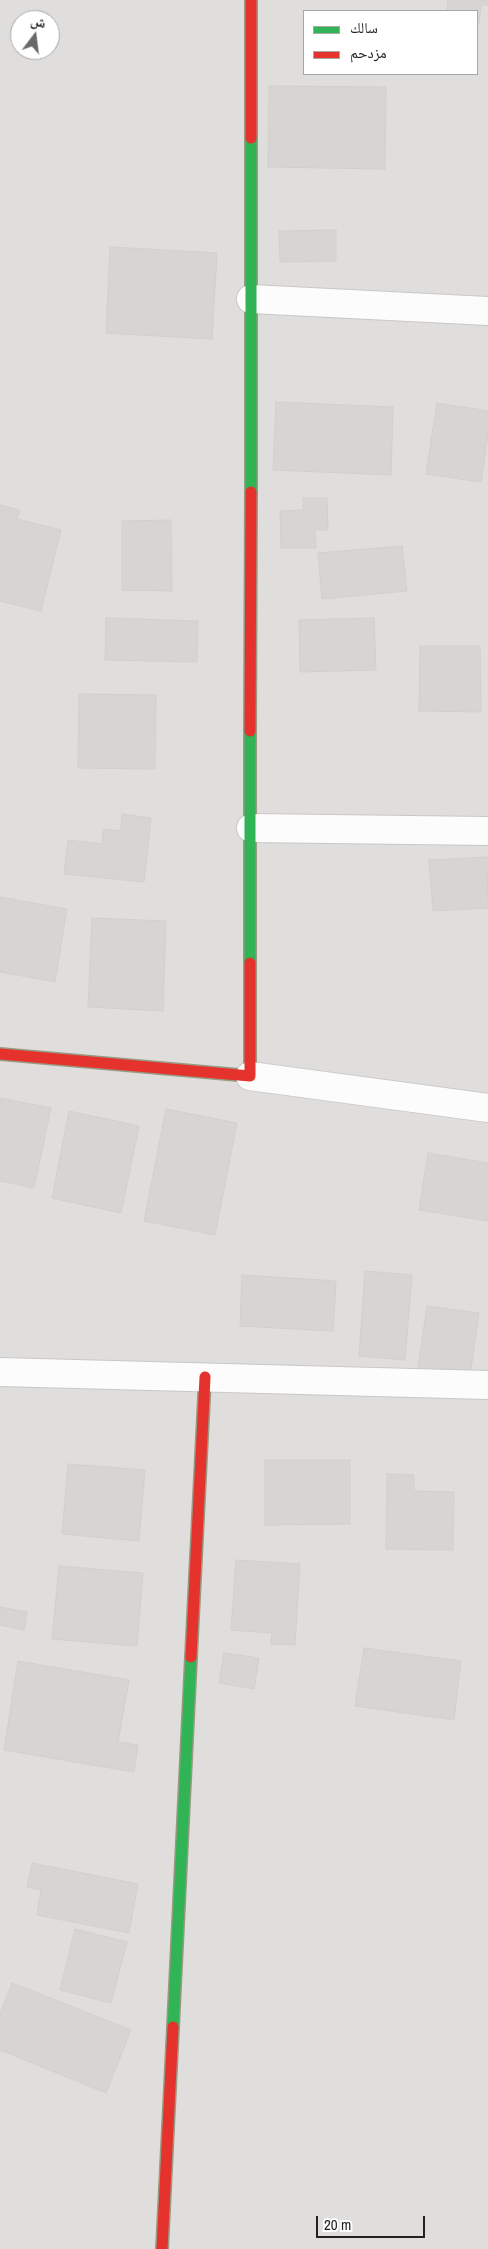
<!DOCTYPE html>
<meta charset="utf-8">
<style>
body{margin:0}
#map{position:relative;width:488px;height:2249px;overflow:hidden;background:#f0eeeb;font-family:"Archivo Narrow","Noto Naskh Arabic",sans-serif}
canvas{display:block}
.legend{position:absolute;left:303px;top:10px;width:175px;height:65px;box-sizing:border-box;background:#fff;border:1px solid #a7a7a7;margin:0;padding:6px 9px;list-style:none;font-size:15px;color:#222}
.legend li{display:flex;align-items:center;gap:10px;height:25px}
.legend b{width:25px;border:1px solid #a7a7a7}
.north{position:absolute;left:10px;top:10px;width:50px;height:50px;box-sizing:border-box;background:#fff;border:1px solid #a7a7a7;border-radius:50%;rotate:15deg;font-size:14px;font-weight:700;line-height:20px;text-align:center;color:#222}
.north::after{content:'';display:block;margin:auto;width:18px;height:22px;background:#6a6968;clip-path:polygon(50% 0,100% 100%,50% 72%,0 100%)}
.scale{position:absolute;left:316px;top:2216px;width:109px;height:22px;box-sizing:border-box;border:2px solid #222;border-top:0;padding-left:6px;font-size:15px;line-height:18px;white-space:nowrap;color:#222;-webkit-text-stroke:4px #fff;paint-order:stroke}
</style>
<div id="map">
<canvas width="488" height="2249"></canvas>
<ul class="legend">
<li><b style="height:6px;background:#30b455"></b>سالك</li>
<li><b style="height:6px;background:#e5322d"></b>مزدحم</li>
</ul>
<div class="north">ش</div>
<div class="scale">20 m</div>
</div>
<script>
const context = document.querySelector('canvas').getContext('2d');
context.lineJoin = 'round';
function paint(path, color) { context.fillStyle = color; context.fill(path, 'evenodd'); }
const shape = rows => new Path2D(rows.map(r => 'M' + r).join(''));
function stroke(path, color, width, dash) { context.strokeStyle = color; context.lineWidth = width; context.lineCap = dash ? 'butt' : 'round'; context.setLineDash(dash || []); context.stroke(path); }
paint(shape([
 [0,0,488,0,488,2249,0,2249],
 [304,11,477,11,477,74,304,74],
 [20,20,50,20,50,50,20,50]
]), '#dfdedc');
const building = shape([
 [448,0,488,0,488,5,481,5,479,23,477,23,477,11,447,11,448,0],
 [269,86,386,87,385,169,268,167,269,86],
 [336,230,336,261,280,262,279,231,336,230],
 [110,247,217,253,212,339,106,333,110,247],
 [276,402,393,407,391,475,273,470,276,402],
 [437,403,488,411,488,435,481,482,426,474,437,403],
 [303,498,327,498,328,530,315,530,316,548,281,548,280,511,304,510,303,498],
 [0,505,20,510,17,519,61,530,41,611,0,601,0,505],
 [171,520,172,591,122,590,122,521,171,520],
 [402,546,407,591,322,599,318,553,402,546],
 [106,618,198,621,197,662,105,660,106,618],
 [374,618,376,670,300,672,299,620,374,618],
 [420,646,480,646,481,712,419,711,420,646],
 [79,694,156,695,155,769,78,768,79,694],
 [122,814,151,818,144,882,64,874,68,840,102,844,103,829,121,831,122,814],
 [487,857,488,908,433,911,429,860,487,857],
 [0,897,67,909,55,982,0,972,0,897],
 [92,918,166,921,163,1011,88,1007,92,918],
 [0,1098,51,1108,34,1188,0,1181,0,1098],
 [166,1109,237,1123,215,1235,144,1221,166,1109],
 [69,1111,139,1126,121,1213,52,1198,69,1111],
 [428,1153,488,1163,488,1221,419,1210,428,1153],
 [365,1271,412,1275,405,1360,359,1356,365,1271],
 [242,1275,336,1281,333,1331,240,1326,242,1275],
 [427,1306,479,1313,470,1376,418,1368,427,1306],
 [265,1460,350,1460,350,1524,265,1525,265,1460],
 [68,1464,145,1470,139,1541,62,1534,68,1464],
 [387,1474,414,1475,414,1491,454,1492,453,1550,386,1549,387,1474],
 [236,1560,300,1564,295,1645,271,1644,272,1633,231,1630,236,1560],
 [59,1566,143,1573,137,1646,52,1639,59,1566],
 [0,1607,27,1612,24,1630,0,1625,0,1607],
 [364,1648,461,1661,454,1720,355,1706,364,1648],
 [224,1653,259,1658,254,1689,219,1683,224,1653],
 [18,1661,129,1680,118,1742,138,1745,134,1772,4,1750,18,1661],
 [32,1863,138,1884,129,1933,37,1915,41,1890,27,1887,32,1863],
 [75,1929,127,1942,111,2003,60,1990,75,1929],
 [12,1983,131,2030,106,2093,0,2050,0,2014,12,1983]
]);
paint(building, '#d7d4d2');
stroke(building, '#d3d0cc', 1);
const street = shape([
 [251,299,488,311],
 [251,828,488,831],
 [250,1076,488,1108],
 [0,1372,488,1385]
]);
const fast = shape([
 [251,492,251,138],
 [250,963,250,731],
 [173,2027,191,1657]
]);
const jam = shape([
 [251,138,251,0],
 [250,731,251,492],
 [0,1054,250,1076,250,963],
 [191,1657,205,1377],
 [162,2249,173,2027]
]);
stroke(street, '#c9c8c7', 30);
stroke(fast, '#999a82', 14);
stroke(jam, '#999a82', 14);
stroke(street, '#fdfcfc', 28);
stroke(fast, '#30b455', 11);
stroke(jam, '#e5322d', 11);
</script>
